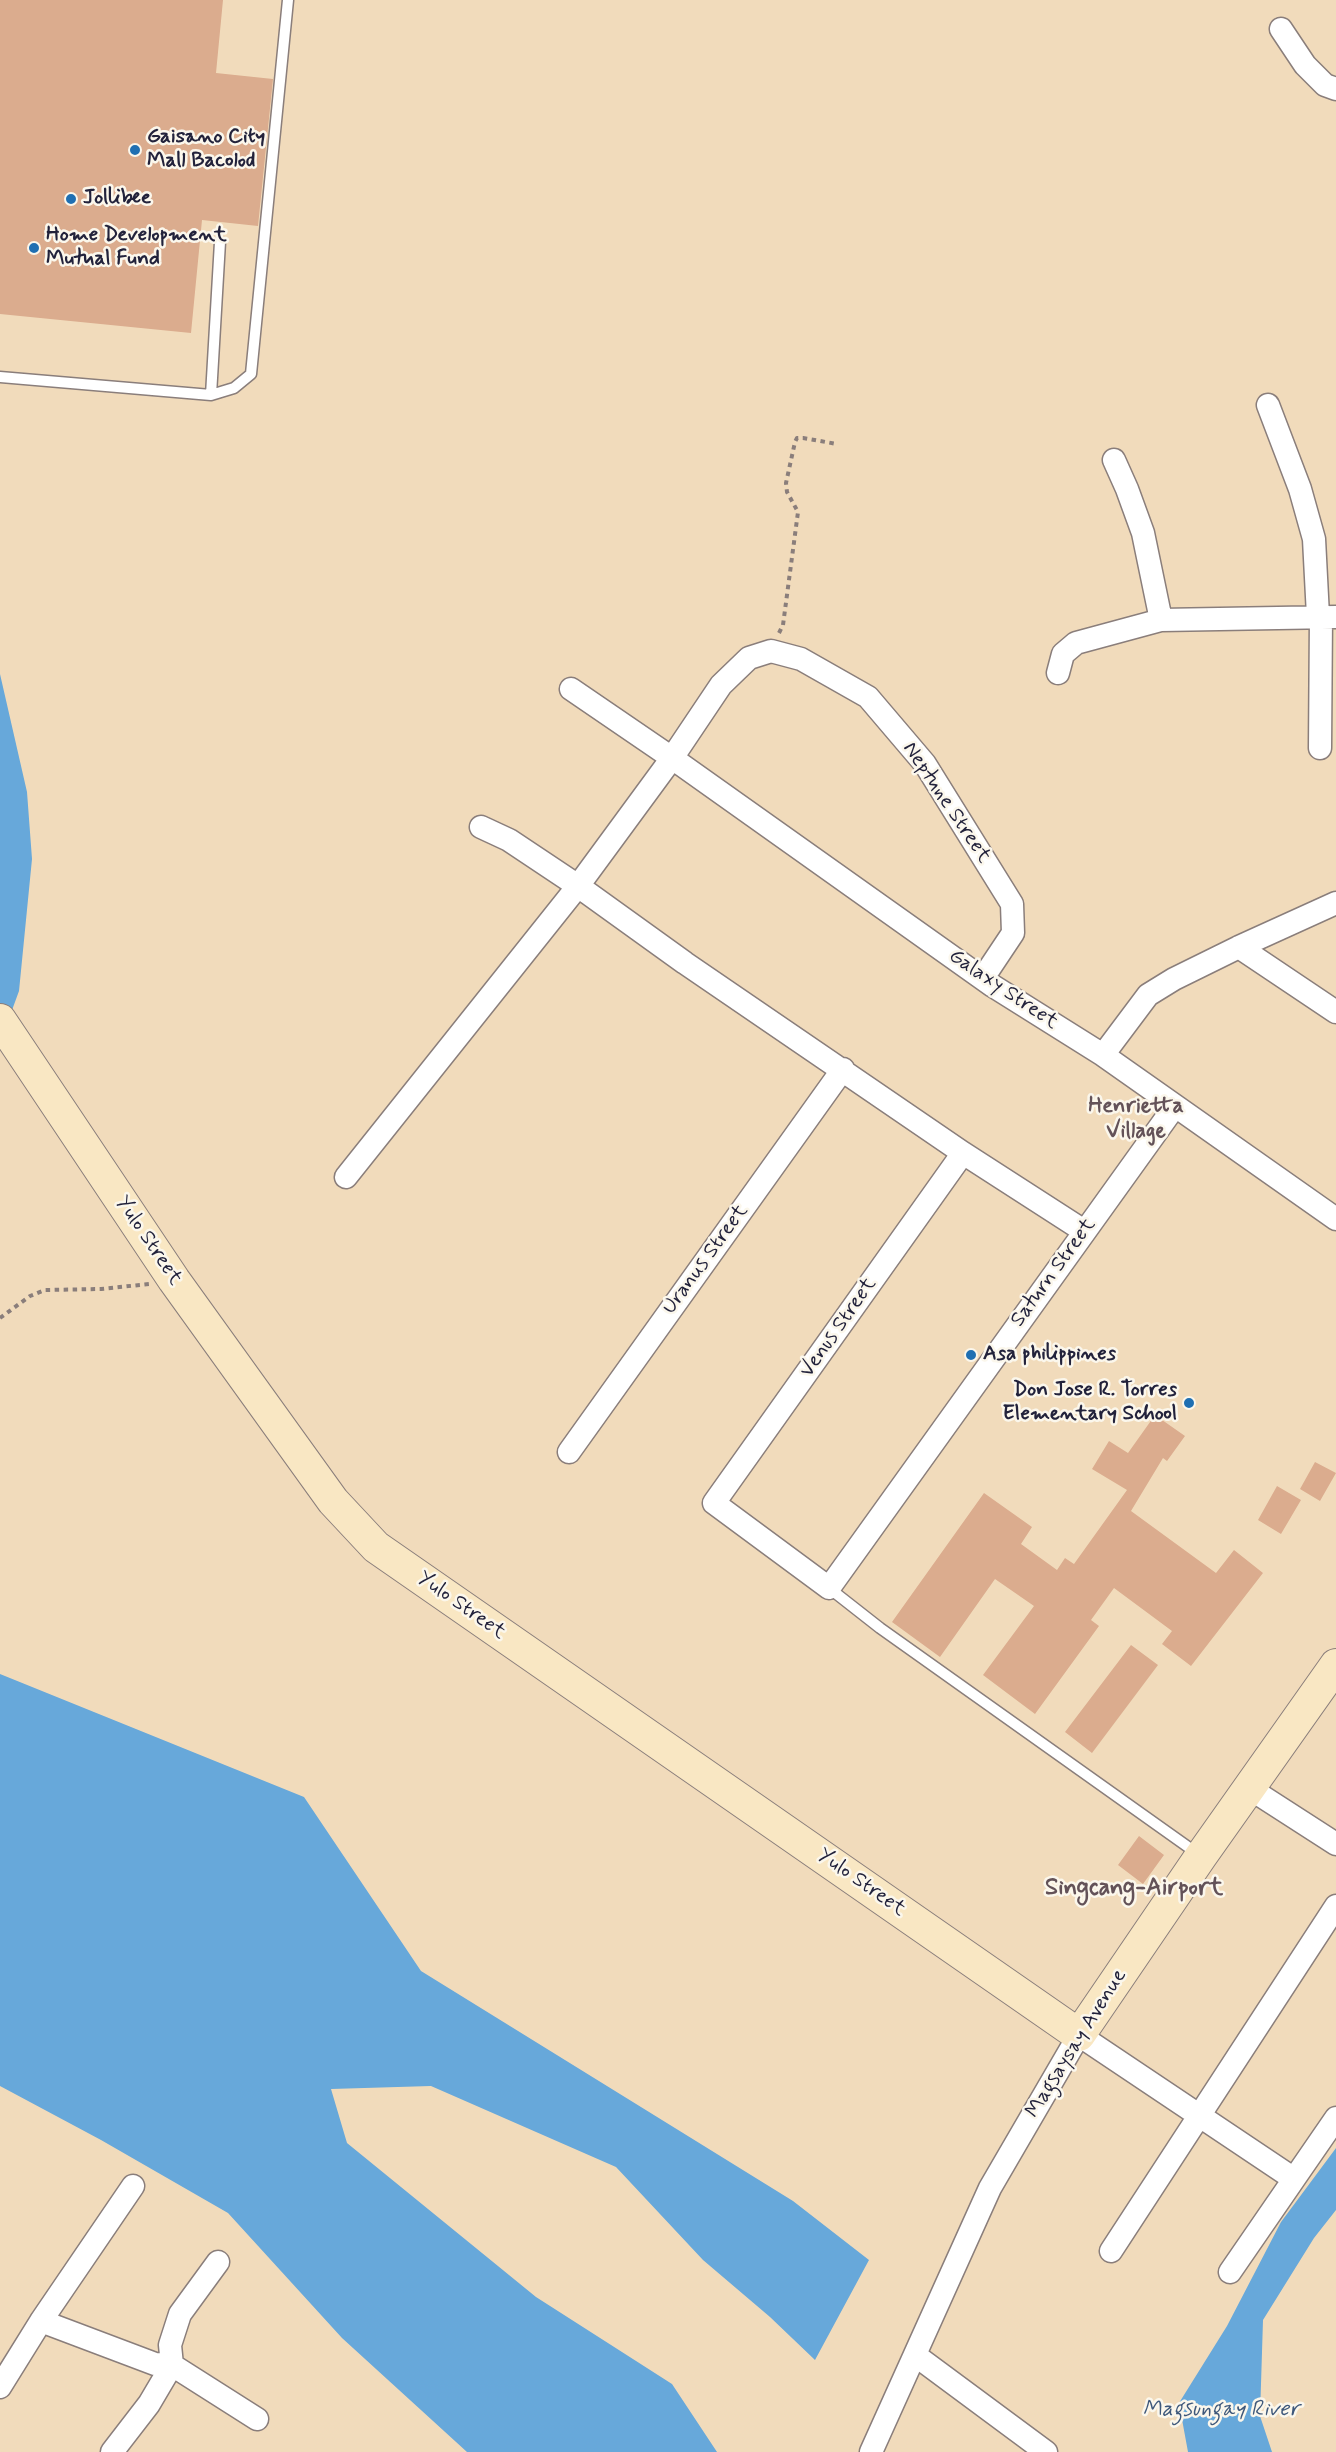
<!DOCTYPE html>
<style>
body{margin:0}
canvas{display:block;background:#f1dbbb}
</style>
<canvas width="1336" height="2452"></canvas>
<script>
const context = document.querySelector('canvas').getContext('2d');
context.lineJoin = 'round';
function paint(path, color) { context.fillStyle = color; context.fill(path, 'evenodd'); }
const shape = rows => new Path2D(rows.map(r => 'M' + r).join(''));
function stroke(path, color, width, dash) { context.strokeStyle = color; context.lineWidth = width; context.lineCap = dash ? 'butt' : 'round'; context.setLineDash(dash || []); context.stroke(path); }
function write(font, color, halo, rows, align = 'center') {
  context.font = font + ' Mynerve,sans-serif'; context.lineWidth = 5; context.setLineDash([]); context.textBaseline = 'middle'; context.strokeStyle = halo; context.fillStyle = color; for (const [text, x, y, turn = 0] of rows) {
    context.save(); context.translate(x, y); context.rotate((+turn || 0) * Math.PI / 180); context.textAlign = isNaN(turn) ? turn : align; if (halo) context.strokeText(text, 0, 0); context.fillText(text, 0, 0); context.restore();
  }
}
paint(shape([
 [0,674,27,792,32,859,19,991,0,1043],
 [0,1674,304,1797,421,1971,793,2201,869,2260,815,2360,770,2317,703,2260,616,2167,431,2086,331,2089,347,2143,536,2297,672,2384,717,2452,467,2452,342,2338,228,2213,101,2140,0,2086],
 [1336,2148,1336,2210,1314,2238,1263,2320,1260,2416,1272,2452,1188,2452,1179,2403,1227,2326,1281,2222]
]), '#67a8da');
paint(shape([
 [0,0,223,0,216,73,273,79,258,226,202,220,191,333,0,314],
 [1155,1415,1185,1436,1167,1461,1163,1458,1131,1511,1216,1573,1234,1550,1263,1573,1191,1666,1162,1644,1172,1631,1114,1588,1091,1620,1099,1626,1035,1714,983,1675,1034,1606,995,1579,940,1657,892,1622,984,1493,1032,1527,1021,1544,1057,1570,1065,1558,1074,1564,1127,1490,1092,1469,1109,1441,1128,1453],
 [1315,1462,1336,1473,1320,1501,1300,1489],
 [1277,1486,1301,1500,1281,1534,1258,1520],
 [1131,1645,1158,1665,1092,1753,1065,1732],
 [1139,1836,1164,1855,1143,1884,1118,1865]
]), '#dbac8e');
const lane = shape([
 [0,377,211,395,234,388,251,374,288,0],
 [211,395,220,242],
 [829,1588,880,1628,1198,1854]
]);
const street = shape([
 [1281,29,1305,65,1325,85,1336,89],
 [1268,405,1300,489,1314,539,1318,616],
 [1114,460,1127,489,1143,533,1161,620,1336,617],
 [1058,673,1063,654,1076,643,1161,620],
 [571,689,672,758,993,986,1103,1055,1336,1219],
 [1320,748,1321,616],
 [481,827,509,840,578,886,685,963,963,1153,1084,1231],
 [1239,947,1336,1012],
 [1103,1055,1148,995,1174,979,1239,947,1336,903],
 [963,1153,714,1503,829,1588,1175,1106],
 [346,1177,578,886,672,758,721,685,749,658,771,651,801,659,868,697,925,764,1012,904,1013,933,983,978],
 [569,1452,843,1069],
 [1249,1788,1336,1844],
 [1111,2251,1336,1906],
 [1230,2272,1294,2179],
 [41,2321,155,2364,172,2365,257,2419],
 [915,2355,1046,2452],
 [0,2387,41,2321,133,2186],
 [112,2452,149,2404,172,2365,170,2345,180,2314,218,2262],
 [871,2452,990,2188,1079,2035,1294,2179,1336,2118]
]);
const secondary = shape([
 [0,1020,174,1280,333,1501,376,1547,1079,2035,1201,1856,1336,1665]
]);
stroke(lane, '#8a7e7b', 13);
stroke(street, '#8a7e7b', 25);
stroke(secondary, '#8a7e7b', 34);
stroke(shape([
 [779,633,783,625,798,512,787,492,786,483,795,442,797,438,803,438,837,444],
 [0,1318,30,1296,45,1290,101,1289,149,1284]
]), '#8a7e7b', 4, [4.5, 4.5]);
stroke(lane, '#fff', 10);
stroke(street, '#fff', 22);
stroke(secondary, '#f9e7c3', 32);
for (const [x, y, r, color] of [
 [135,150,6,"#1f6fb2"],
 [71,199,6,"#1f6fb2"],
 [34,248,6,"#1f6fb2"],
 [971,1355,6,"#1f6fb2"],
 [1189,1403,6,"#1f6fb2"]
]) { const dot = new Path2D(); dot.arc(x, y, r, 0, 2 * Math.PI); context.fillStyle = color; context.fill(dot); stroke(dot, '#fbf7ec', 2); }
write('bold 21px', '#22223b', '#fbf7ec', [
 ["Gaisano City",147,138],
 ["Mall Bacolod",147,162],
 ["Jollibee",83,199],
 ["Home Development",46,236],
 ["Mutual Fund",46,260],
 ["Asa philippines",983,1355],
 ["Don Jose R. Torres",1177,1391,"right"],
 ["Elementary School",1177,1415,"right"]
], 'left');
write('21px', '#22223b', '#fbf7ec', [
 ["Neptune Street",946,803,56],
 ["Galaxy Street",1003,990,34],
 ["Yulo Street",148,1241,56],
 ["Uranus Street",706,1260,-54],
 ["Saturn Street",1054,1273,-54],
 ["Venus Street",839,1328,-55],
 ["Yulo Street",461,1606,35],
 ["Yulo Street",861,1883,35],
 ["Magsaysay Avenue",1077,2044,-58]
]);
write('bold 22px', '#635258', '#fbf7ec', [
 ["Henrietta",1136,1107],
 ["Village",1136,1132]
]);
write('italic 22px', '#3e587b', '#fbf7ec', [
 ["Magsungay River",1221,2410]
]);
write('bold 24px', '#635258', '#fbf7ec', [
 ["Singcang-Airport",1134,1889]
]);
</script>
